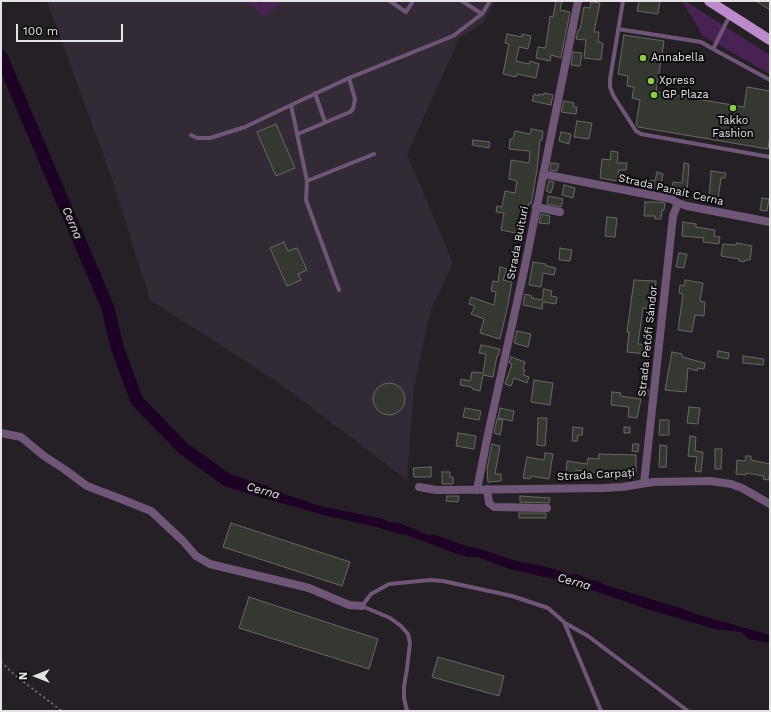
<!DOCTYPE html>
<meta charset="utf-8">
<style>
body{margin:0}
#map{position:relative;width:771px;height:712px;overflow:hidden;background:#242026;font-family:"Work Sans",sans-serif}
canvas{display:block}
.frame{position:absolute;inset:0;border:2px solid #e6e3e7;pointer-events:none}
.north{position:absolute;left:16px;top:656px;width:40px;height:40px;-webkit-text-stroke:3px #0d0b0d;paint-order:stroke;rotate:270deg;font-size:11px;font-weight:700;line-height:16px;text-align:center;color:#e6e3e7}
.north::after{content:'';display:block;margin:auto;width:14px;height:18px;background:#e6e3e7;clip-path:polygon(50% 0,100% 100%,50% 72%,0 100%)}
.scale{position:absolute;left:16px;top:24px;width:107px;height:18px;box-sizing:border-box;border:2px solid #e6e3e7;border-top:0;padding-left:5px;font-size:12px;line-height:14px;white-space:nowrap;color:#e6e3e7;-webkit-text-stroke:3px #0d0b0d;paint-order:stroke}
</style>
<div id="map">
<canvas width="771" height="712"></canvas>
<div class="frame"></div>
<div class="north">N</div>
<div class="scale">100 m</div>
</div>
<script>
const context = document.querySelector('canvas').getContext('2d');
context.lineJoin = 'round';
function paint(path, color) { context.fillStyle = color; context.fill(path, 'evenodd'); }
const shape = rows => new Path2D(rows.map(r => 'M' + r).join(''));
function stroke(path, color, width, dash) { context.strokeStyle = color; context.lineWidth = width; context.lineCap = dash ? 'butt' : 'round'; context.setLineDash(dash || []); context.stroke(path); }
function write(font, color, halo, rows, align = 'center') {
  context.font = font + ' "Work Sans",sans-serif'; context.lineWidth = 4; context.setLineDash([]); context.textBaseline = 'middle'; context.strokeStyle = halo; context.fillStyle = color; for (const [text, x, y, turn = 0] of rows) {
    context.save(); context.translate(x, y); context.rotate((+turn || 0) * Math.PI / 180); context.textAlign = isNaN(turn) ? turn : align; if (halo) context.strokeText(text, 0, 0); context.fillText(text, 0, 0); context.restore();
  }
}
paint(shape([
 [47,1,495,1,483,23,459,39,407,154,453,263,430,312,414,388,407,480,278,382,150,300,111,176]
]), '#322a34');
paint(shape([
 [246,1,257,1,261,4,263,1,282,1,265,18],
 [682,1,685,1,770,55,770,74,703,36]
]), '#482253');
paint(shape([
 [251,484,303,500,319,506,383,519,389,522,399,523,428,535,435,535,466,546,480,549,519,562,538,565,561,571,569,575,577,574,590,580,598,581,605,585,680,608,699,615,770,635,770,643,749,639,741,632,715,629,644,608,589,589,587,590,572,583,509,569,478,557,468,557,457,554,407,535,399,534,377,527,327,516,264,498,247,492]
]), '#1e0225');
stroke(shape([
 [1,56,108,308,117,347,137,401,184,449,227,480,265,492]
]), '#1e0225', 13);
const building = shape([
 [556,1,562,1,560,10,570,12,561,58,551,55,550,61,536,58,538,47,545,48,546,46,550,16,553,17,556,1],
 [639,1,660,1,658,14,637,11,639,1],
 [756,1,770,1,770,10,756,1],
 [591,2,600,3,594,32,599,32,598,42,603,43,601,60,584,58,586,40,576,39,578,30,580,30,584,7,590,8,591,2],
 [507,34,522,37,522,34,531,36,528,49,519,47,516,61,529,64,530,61,539,64,536,78,517,74,516,77,503,74,509,44,505,43,507,34],
 [624,35,664,41,656,92,744,107,747,87,770,91,770,134,768,149,638,127,636,124,640,100,632,98,634,87,627,86,628,76,618,74,624,35],
 [573,52,582,53,580,66,571,65,573,52],
 [544,93,553,95,551,105,532,101,534,94,539,96,539,94,544,95,544,93],
 [564,101,574,103,573,107,577,107,576,114,561,112,564,101],
 [577,121,592,123,589,139,574,137,577,121],
 [276,124,295,168,276,176,257,132,276,124],
 [531,129,543,131,542,140,540,140,537,170,531,204,529,203,525,221,519,219,516,233,501,230,504,213,496,212,497,206,502,207,505,191,515,193,517,181,509,179,511,160,529,163,530,151,509,149,510,139,513,139,515,131,530,134,531,129],
 [561,132,571,134,569,144,559,141,561,132],
 [473,140,490,142,489,148,472,145,473,140],
 [611,151,618,152,617,163,627,163,626,170,619,170,617,181,600,178,602,159,610,160,611,151],
 [551,163,559,164,557,171,550,170,551,163],
 [684,163,689,164,687,193,672,193,673,182,682,183,684,163],
 [711,171,726,173,725,178,721,178,718,200,709,199,711,171],
 [657,172,663,174,660,189,647,187,648,180,655,181,657,172],
 [549,181,554,182,551,193,546,191,549,181],
 [564,185,575,188,573,198,562,195,564,185],
 [548,196,563,199,561,207,547,204,548,196],
 [762,198,769,199,767,211,760,210,762,198],
 [645,202,656,202,665,203,664,210,662,210,661,219,655,219,655,216,644,216,645,202],
 [541,214,550,216,549,224,539,223,541,214],
 [607,217,617,218,615,237,605,236,607,217],
 [683,222,696,224,696,227,715,230,714,236,720,237,719,244,703,242,704,238,682,236,683,222],
 [284,242,288,251,297,248,307,270,298,274,301,280,287,286,270,248,284,242],
 [737,243,752,246,750,260,745,260,744,262,739,261,739,259,721,256,723,244,736,245,737,243],
 [560,248,572,250,570,261,559,260,560,248],
 [679,253,687,254,684,268,676,267,679,253],
 [533,262,546,264,546,266,556,268,554,275,543,273,541,287,529,285,533,262],
 [500,267,507,269,503,280,512,282,507,309,500,339,480,333,484,319,471,314,475,306,469,304,471,297,494,305,496,292,491,291,493,281,498,282,500,267],
 [634,280,656,281,654,309,643,308,638,344,648,345,647,354,627,352,629,332,627,332,634,280],
 [685,280,703,283,700,301,705,302,704,316,695,315,692,332,678,330,683,294,679,293,680,285,684,286,685,280],
 [544,289,552,291,551,296,557,297,556,304,543,302,542,309,523,305,525,294,532,296,531,298,542,300,544,289],
 [517,331,531,334,528,347,514,343,517,331],
 [481,345,500,349,498,356,497,356,493,377,483,375,480,391,472,389,472,387,460,385,461,379,470,381,472,372,483,373,486,354,479,353,481,345],
 [718,351,729,353,728,359,717,357,718,351],
 [672,352,682,354,682,357,705,363,704,369,698,368,697,371,688,368,686,392,665,390,672,352],
 [743,356,764,359,763,365,743,363,743,356],
 [511,357,525,362,523,369,525,370,523,375,529,377,527,383,514,378,511,386,505,384,512,364,509,363,511,357],
 [534,380,553,383,550,405,531,402,534,380],
 '373 399a16 16 0 1 1 32 0a16 16 0 1 1-32 0Z',
 [640,388,648,389,648,395,640,394,640,388],
 [612,392,621,393,620,396,641,399,637,418,628,417,629,407,611,405,612,392],
 [689,407,700,408,698,424,687,423,689,407],
 [465,408,481,411,479,420,463,417,465,408],
 [500,408,514,411,512,421,498,418,500,408],
 [538,418,547,418,545,446,537,445,538,418],
 [497,419,503,420,500,435,494,433,497,419],
 [660,420,669,420,669,435,659,435,660,420],
 [573,427,583,428,582,435,578,435,577,441,572,441,573,427],
 [624,427,630,427,630,433,624,433,624,427],
 [458,433,476,436,474,449,456,446,458,433],
 [690,436,696,437,695,451,703,452,701,472,695,471,697,457,688,456,690,436],
 [492,444,500,446,495,474,501,474,501,481,488,482,487,469,492,444],
 [633,444,639,444,638,452,632,451,633,444],
 [660,445,667,446,666,467,659,467,660,445],
 [715,449,722,449,721,469,715,469,715,449],
 [545,453,553,454,549,479,531,476,530,479,523,478,527,457,544,460,545,453],
 [599,454,636,455,636,472,622,472,622,476,608,476,608,479,599,478,599,473,576,470,575,476,566,475,567,461,587,464,588,458,599,459,599,454],
 [746,456,751,456,751,460,770,464,769,480,763,479,764,476,746,473,746,475,736,474,737,460,745,461,746,456],
 [431,467,431,477,414,477,413,468,431,467],
 [442,472,450,472,450,477,453,477,453,484,442,484,442,472],
 [447,496,459,496,458,502,446,501,447,496],
 [520,496,550,498,549,503,520,502,520,496],
 [519,513,546,513,546,518,519,518,519,513],
 [231,523,350,562,342,586,223,547,231,523],
 [249,597,378,639,369,669,239,628,249,597],
 [438,657,504,676,499,696,432,677,438,657]
]);
paint(building, '#343831');
stroke(building, '#666a63', 1);
stroke(shape([
 [1,662,17,677,62,711]
]), '#7f7c81', 1.5, [2, 3]);
stroke(shape([
 [390,1,406,12,413,1],
 [462,1,482,14],
 [623,1,610,79,610,87,613,95,636,131,641,134,770,157],
 [618,29,701,42,713,49,730,15],
 [713,49,770,80],
 [315,93,325,122],
 [298,134,350,112,353,109,355,99,349,78],
 [191,135,197,138,210,138,245,127,291,105],
 [307,181,374,154],
 [339,290,306,200,307,181,291,105,349,78,453,36,482,14,490,1],
 [565,623,588,636,688,711],
 [407,711,404,698,404,687,407,668,410,643,408,634,401,626,390,618,362,606,371,594,389,584,430,580,443,581,512,596,548,608,564,622,601,711]
]), '#6f5676', 4);
stroke(shape([
 [543,174,671,199,678,203,687,206,770,222],
 [536,207,560,212],
 [1,433,21,437,44,456,64,469,87,486,121,499,151,511,183,541,196,556,210,564,309,588,349,605,362,606],
 [644,483,673,216,678,203],
 [419,487,436,490,450,490,603,488,622,487,653,482,710,481,731,484,742,488,770,504],
 [487,489,489,503,494,507,547,508],
 [477,490,488,434,525,266,578,1]
]), '#6f5676', 8);
stroke(shape([
 [709,1,770,40]
]), '#bc89cb', 10);
for (const [x, y, r, color] of [
 [643,58,4,"#8cce45"],
 [651,81,4,"#8cce45"],
 [654,95,4,"#8cce45"],
 [733,108,4,"#8cce45"]
]) { const dot = new Path2D(); dot.arc(x, y, r, 0, 2 * Math.PI); context.fillStyle = color; context.fill(dot); stroke(dot, '#0d0b0d', 1.5); }
write('11px', '#e6e3e7', '#0d0b0d', [
 ["Annabella",651,58],
 ["Xpress",659,81],
 ["GP Plaza",662,95],
 ["Takko",733,121,"center"],
 ["Fashion",733,134,"center"]
], 'left');
write('11px', '#e6e3e7', '#0d0b0d', [
 ["Strada Panait Cerna",671,190,13],
 ["Strada Buituri",518,243,-79],
 ["Strada Petőfi Sándor",648,341,-84],
 ["Strada Carpați",596,475,-3]
]);
write('italic 12px', '#edddf1', '#0d0b0d', [
 ["Cerna",72,223,67],
 ["Cerna",263,491,16],
 ["Cerna",574,582,16]
]);
</script>
